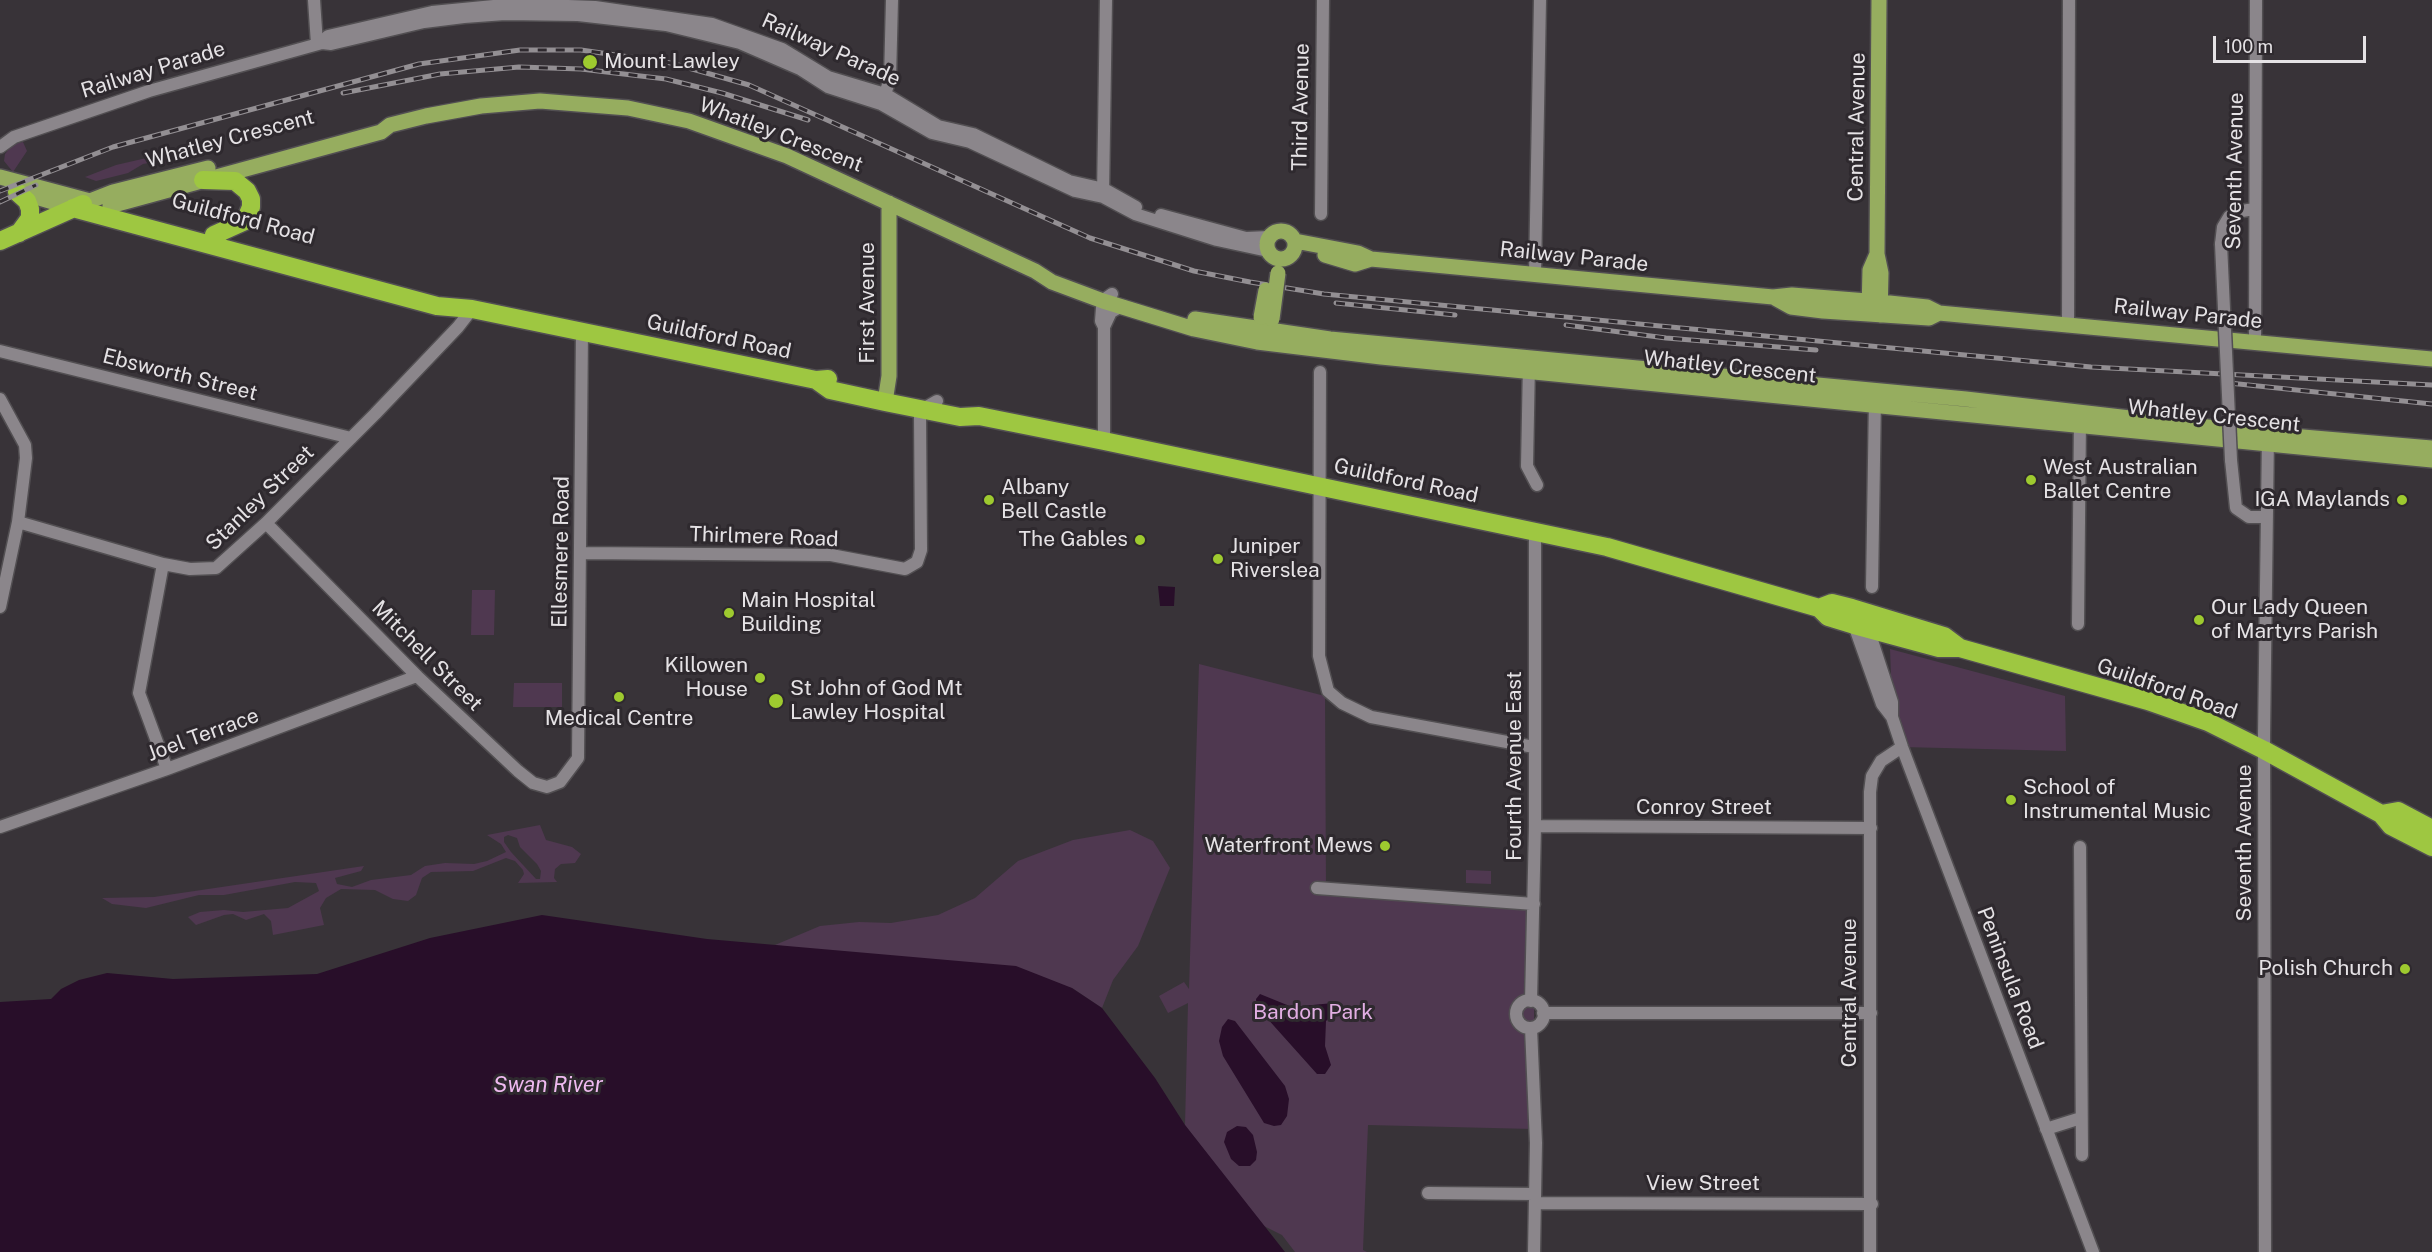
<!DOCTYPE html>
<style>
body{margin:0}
#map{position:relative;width:2432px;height:1252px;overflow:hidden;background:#383338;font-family:"Public Sans",sans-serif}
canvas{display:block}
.scale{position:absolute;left:2213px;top:36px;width:153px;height:27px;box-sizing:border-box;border:3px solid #e5e2e5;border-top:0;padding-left:8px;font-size:18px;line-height:21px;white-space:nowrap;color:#e5e2e5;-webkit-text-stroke:4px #2e292e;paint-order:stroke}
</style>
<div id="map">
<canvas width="2432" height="1252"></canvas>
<div class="scale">100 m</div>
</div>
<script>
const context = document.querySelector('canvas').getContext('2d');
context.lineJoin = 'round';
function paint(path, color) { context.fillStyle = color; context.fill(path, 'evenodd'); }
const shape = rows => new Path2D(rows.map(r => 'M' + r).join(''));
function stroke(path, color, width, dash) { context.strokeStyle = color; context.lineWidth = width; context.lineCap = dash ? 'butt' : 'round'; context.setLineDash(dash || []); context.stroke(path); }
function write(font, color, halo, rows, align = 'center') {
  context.font = font + ' "Public Sans",sans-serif'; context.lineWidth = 6; context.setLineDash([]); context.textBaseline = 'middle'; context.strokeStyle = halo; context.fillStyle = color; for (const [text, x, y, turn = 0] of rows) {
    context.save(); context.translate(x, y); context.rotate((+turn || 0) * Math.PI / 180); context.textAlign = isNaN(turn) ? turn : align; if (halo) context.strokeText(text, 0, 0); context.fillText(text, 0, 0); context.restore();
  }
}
paint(shape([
 [23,142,27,151,13,172,4,161,5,154,13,144],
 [212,143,215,145,214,149,171,164,154,162,143,164,128,173,96,181,85,177,116,165],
 [472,590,495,590,494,635,471,635],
 [1890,649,2065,696,2066,751,1902,747,1892,702],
 [1199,664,1325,696,1326,889,1535,908,1533,1129,1368,1125,1363,1250,1367,1252,1295,1252,1282,1235,1260,1224,1185,1125,1188,1003,1168,1013,1159,996,1184,982,1189,989],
 [514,683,562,683,562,707,513,707],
 [540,825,546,840,572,847,581,854,575,863,561,864,555,869,554,878,557,882,518,883,524,874,523,870,515,861,506,858,473,871,431,872,422,878,416,895,408,901,393,899,375,890,341,889,326,898,320,908,324,925,273,935,271,921,264,914,246,920,233,914,224,915,196,925,188,917,200,912,224,910,243,912,288,908,319,891,316,883,295,882,224,895,199,895,146,908,112,904,102,898,154,897,364,866,361,871,335,878,337,884,352,887,371,880,411,875,425,866,445,863,474,864,487,861,506,852,501,844,487,835],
 [508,835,517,838,520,847,537,864,541,871,540,879,536,879,511,852,504,842,504,837],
 [1130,830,1153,841,1170,868,1138,946,1113,980,1102,1008,1072,988,775,945,820,926,859,922,891,923,938,915,975,898,1018,861,1073,840],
 [1466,870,1491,871,1491,884,1466,883]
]), '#4f3850');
paint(shape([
 [1158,586,1175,587,1174,606,1160,606],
 [542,915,707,939,1016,966,1072,988,1102,1008,1155,1078,1185,1125,1285,1252,0,1252,0,1002,51,999,61,989,79,980,107,973,173,979,317,974,430,938],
 [1260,994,1292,1007,1333,1003,1339,1008,1326,1021,1325,1046,1331,1065,1325,1074,1317,1074,1257,1007,1256,999],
 [1228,1019,1235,1021,1285,1086,1289,1099,1287,1116,1281,1125,1274,1126,1264,1123,1223,1056,1219,1041,1222,1027],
 [1237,1126,1246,1127,1253,1135,1257,1152,1256,1160,1250,1166,1239,1166,1231,1159,1224,1142,1227,1132]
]), '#280e29');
const minor = shape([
 [314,0,317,44],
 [322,43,328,36,432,12,514,4,595,7,712,24,782,49,828,77,885,94,938,126,973,134,1069,181,1104,189,1136,207],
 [883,100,890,79,892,0],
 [0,147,14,137,149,91,322,43,331,44,424,22,464,17,505,14,578,15,666,25,740,43,800,69,828,87,881,104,932,133,970,142,1075,191,1103,197,1135,214,1217,240,1268,251],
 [1103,196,1106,0],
 [1321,214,1323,0],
 [1161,215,1246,238,1269,237],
 [2221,244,2223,227,2229,217,2236,212,2254,209],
 [1535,274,1540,0],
 [2068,323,2069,0],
 [1104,327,1101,321,1102,308,1105,299,1112,294],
 [2255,342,2256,0],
 [0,351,351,438],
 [1529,363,1527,466,1537,485],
 [1320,372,1319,656,1328,691,1342,703,1371,717,1534,747],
 [0,399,25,445,26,458,18,522,0,607],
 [1104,441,1104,327,1111,312,1120,307],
 [2231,460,2236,508,2249,517,2267,517],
 [18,522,163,564,190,569,216,568,266,523,375,414,458,327,472,309],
 [266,523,417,676,518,771,533,783,547,787,560,782,578,758,582,331],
 [580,553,831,555,905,569,917,562,921,550,920,415,923,409,937,401],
 [163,564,139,693,167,769],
 [1872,587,1875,397],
 [2078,624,2080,418],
 [1854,625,1882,704,1892,717],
 [1867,625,1892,702,1892,717,1902,747,2093,1252],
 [1535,826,1871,828],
 [0,827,167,769,417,676],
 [2080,847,2082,1155],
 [1317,888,1534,904],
 '1516 1014a14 14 0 1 1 28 0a14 14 0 1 1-28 0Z',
 [1531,1001,1535,826,1535,531],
 [1543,1013,1871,1013],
 [1531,1028,1536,1143,1534,1252],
 [2046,1129,2081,1118],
 [1428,1193,1535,1194],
 [1535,1203,1872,1204],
 [1870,1252,1870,792,1872,776,1881,761,1902,747],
 [2265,1252,2264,736,2268,435]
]);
const major = shape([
 [1879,0,1877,254,1881,273,1880,315],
 [0,177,90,201,113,192,208,168],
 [26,194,73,208],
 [110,206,381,132,390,125,426,116,481,106,540,101,628,108,689,121,787,156,1035,271,1052,282,1103,301,1194,329,1257,342,1381,357,2432,460],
 '1267 245a14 14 0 1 1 28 0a14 14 0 1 1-28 0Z',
 [1295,241,1358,253,1371,259,1773,297,1792,295,1880,302,1927,307,1939,313,2432,359],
 [1325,255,1355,264,1371,259],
 [1773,297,1791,307,1823,311,1929,318,1939,313],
 [1869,310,1870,270,1877,254],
 [1195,319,1330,339,1966,399,2268,434,2432,448],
 [885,402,889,376,889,203]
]);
const highway = shape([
 [203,180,235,181,247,191,251,199,251,207,245,221,214,235],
 [17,192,27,201,30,209,30,218,19,233],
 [73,208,437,306,472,309,816,380,828,379],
 [0,241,83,204],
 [816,380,830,390,885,402,960,417,979,416,1104,441,1607,547,1819,608,1828,617,1854,625,1939,648,1960,648,2148,701,2208,722,2264,750,2381,814,2391,826,2432,847],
 [1819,608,1832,603,1852,608,1944,636,1960,648],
 [2381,814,2398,811,2432,829]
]);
stroke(minor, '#524f52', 15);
stroke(major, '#524f52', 18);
stroke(highway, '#524f52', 21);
stroke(minor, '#8b868b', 12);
stroke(major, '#96ad5f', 15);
stroke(highway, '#9ec741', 18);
const rail = shape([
 [343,93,440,74,519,67,581,69,666,79,722,93,808,120],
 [0,191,113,147,419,64,520,50,581,50,671,63,749,85,1090,238,1194,271,1250,282,1324,294,2091,367,2432,385],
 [0,202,36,185],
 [1336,303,1455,315],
 [1566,325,1666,338,1816,350],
 [2229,383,2432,404]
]);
stroke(rail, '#938f93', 5);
stroke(rail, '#2e292e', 3, [9]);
const minorBridge = shape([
 [2221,244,2231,460]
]);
const majorBridge = shape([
 [1261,317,1266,290],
 [1272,319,1278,273]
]);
stroke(minorBridge, '#524f52', 15, []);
stroke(majorBridge, '#524f52', 18, []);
stroke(minorBridge, '#8b868b', 12);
stroke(majorBridge, '#96ad5f', 15);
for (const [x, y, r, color] of [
 [590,62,8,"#9eca2f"],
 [2031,480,6,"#9eca2f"],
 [989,500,6,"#9eca2f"],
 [2402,500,6,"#9eca2f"],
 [1140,540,6,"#9eca2f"],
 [1218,559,6,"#9eca2f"],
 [729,613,6,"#9eca2f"],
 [2199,620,6,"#9eca2f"],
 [760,678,6,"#9eca2f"],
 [619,697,6,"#9eca2f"],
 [776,701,8,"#9eca2f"],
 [2011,800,6,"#9eca2f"],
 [1385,846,6,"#9eca2f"],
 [2405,969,6,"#9eca2f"]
]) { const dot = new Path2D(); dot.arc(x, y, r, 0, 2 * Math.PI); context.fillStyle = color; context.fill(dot); stroke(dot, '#2e292e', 2); }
write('21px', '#e5e2e5', '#2e292e', [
 ["Railway Parade",831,50,24],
 ["Railway Parade",153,70,-17],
 ["Third Avenue",1301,107,-89],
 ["Central Avenue",1857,127,-89],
 ["Whatley Crescent",781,135,21],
 ["Whatley Crescent",230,139,-15],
 ["Seventh Avenue",2235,171,-89],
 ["Guildford Road",243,219,15],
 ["Railway Parade",1574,257,6],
 ["First Avenue",868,303,-90],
 ["Railway Parade",2188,314,6],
 ["Guildford Road",719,337,12],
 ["Whatley Crescent",1730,367,6],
 ["Ebsworth Street",180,375,14],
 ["Whatley Crescent",2214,416,6],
 ["Guildford Road",1406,481,12],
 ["Stanley Street",260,498,-44],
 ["Thirlmere Road",764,537,2],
 ["Ellesmere Road",561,552,-89],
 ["Mitchell Street",427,656,45],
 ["Guildford Road",2167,689,19],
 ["Joel Terrace",203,735,-20],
 ["Fourth Avenue East",1515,766,-90],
 ["Conroy Street",1704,808],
 ["Seventh Avenue",2245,843,-90],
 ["Peninsula Road",2010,978,69],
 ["Central Avenue",1850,993,-90],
 ["View Street",1703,1184]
]);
write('21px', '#e5e2e5', '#2e292e', [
 ["Mount Lawley",604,62],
 ["West Australian",2043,468],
 ["Ballet Centre",2043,492],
 ["Albany",1001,488],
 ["Bell Castle",1001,512],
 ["IGA Maylands",2390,500,"right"],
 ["The Gables",1128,540,"right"],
 ["Juniper",1230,547],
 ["Riverslea",1230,571],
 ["Main Hospital",741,601],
 ["Building",741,625],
 ["Our Lady Queen",2211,608],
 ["of Martyrs Parish",2211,632],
 ["Killowen",748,666,"right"],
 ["House",748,690,"right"],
 ["St John of God Mt",790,689],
 ["Lawley Hospital",790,713],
 ["Medical Centre",619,719,"center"],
 ["School of",2023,788],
 ["Instrumental Music",2023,812],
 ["Waterfront Mews",1373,846,"right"],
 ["Polish Church",2393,969,"right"]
], 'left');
write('21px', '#e2aee3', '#2e292e', [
 ["Bardon Park",1313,1013]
]);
write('italic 22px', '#efbaf0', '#2e292e', [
 ["Swan River",548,1085]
]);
</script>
